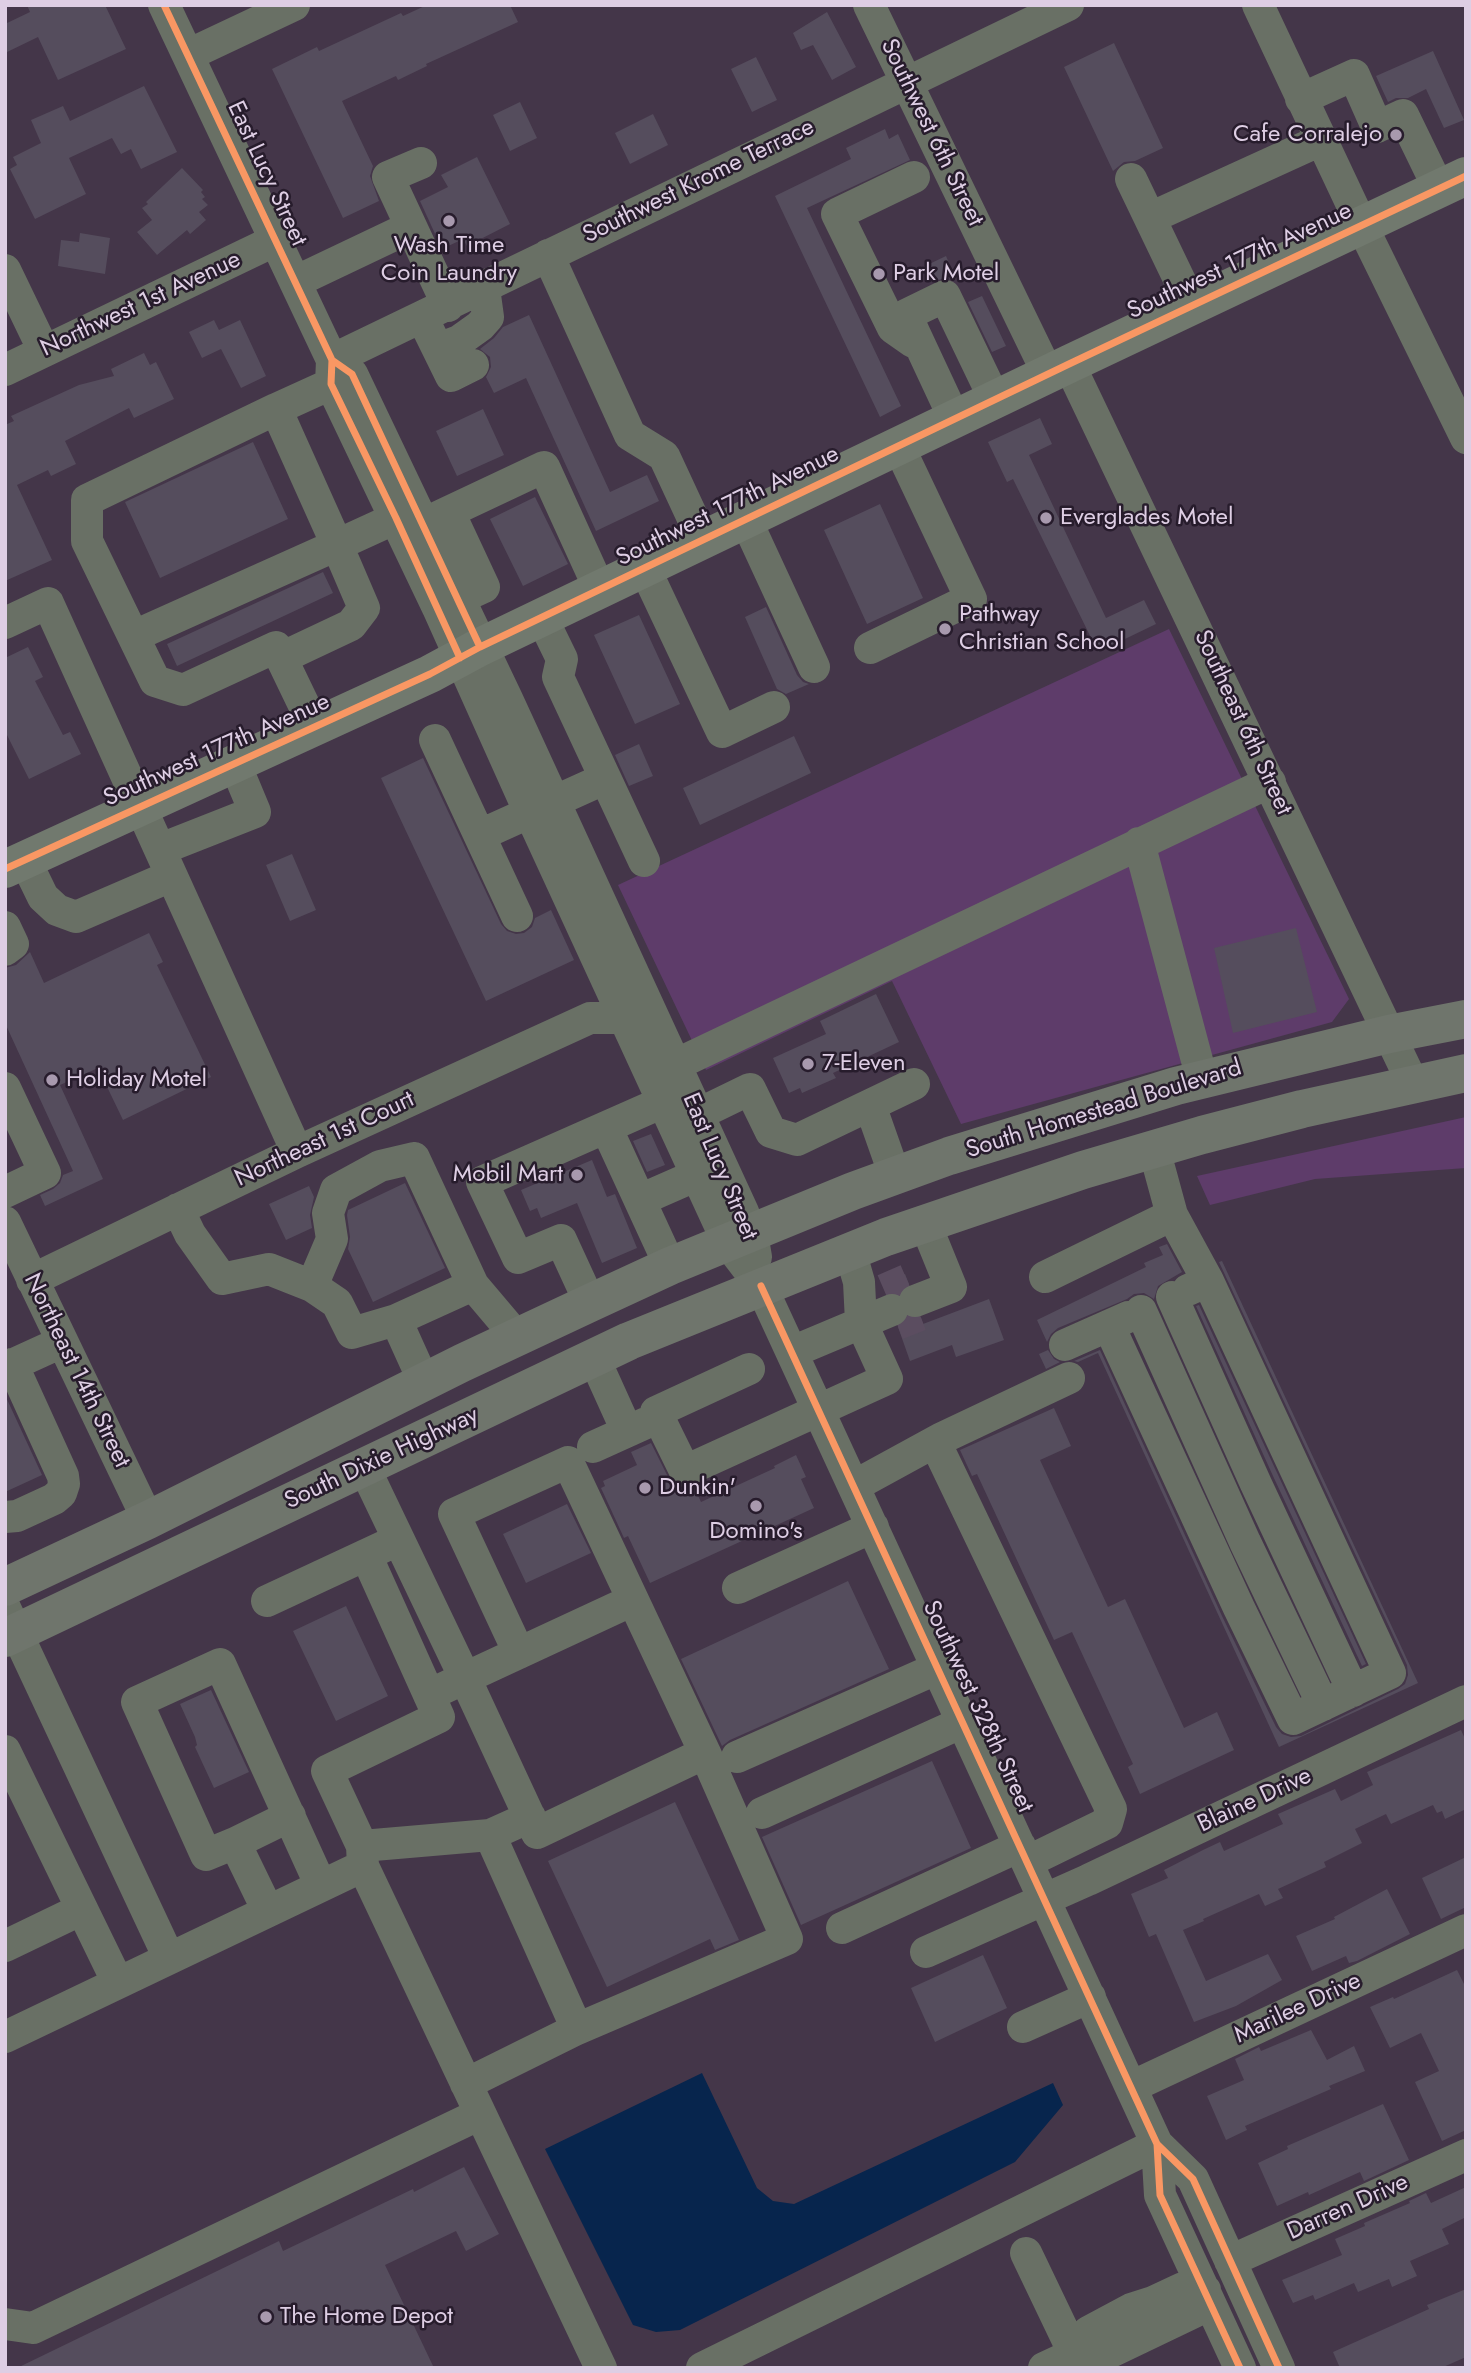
<!DOCTYPE html>
<style>
body{margin:0}
#map{position:relative;width:1471px;height:2373px;overflow:hidden;background:#443649;font-family:Jost,sans-serif}
canvas{display:block}
.frame{position:absolute;inset:0;border:7px solid #decee4;pointer-events:none}
</style>
<div id="map">
<canvas width="1471" height="2373"></canvas>
<div class="frame"></div>
</div>
<script>
const context = document.querySelector('canvas').getContext('2d');
context.lineJoin = 'round';
function paint(path, color) { context.fillStyle = color; context.fill(path, 'evenodd'); }
const shape = rows => new Path2D(rows.map(r => 'M' + r).join(''));
function stroke(path, color, width, dash) { context.strokeStyle = color; context.lineWidth = width; context.lineCap = dash ? 'butt' : 'round'; context.setLineDash(dash || []); context.stroke(path); }
function write(font, color, halo, rows, align = 'center') {
  context.font = font + ' Jost,sans-serif'; context.lineWidth = 5; context.setLineDash([]); context.textBaseline = 'middle'; context.strokeStyle = halo; context.fillStyle = color; for (const [text, x, y, turn = 0] of rows) {
    context.save(); context.translate(x, y); context.rotate((+turn || 0) * Math.PI / 180); context.textAlign = isNaN(turn) ? turn : align; if (halo) context.strokeText(text, 0, 0); context.fillText(text, 0, 0); context.restore();
  }
}
paint(shape([
 [1169,629,1349,999,1332,1022,961,1124,892,981,706,1070,618,885],
 [1466,1117,1466,1168,1315,1179,1210,1205,1197,1176]
]), '#5e3c6a');
paint(shape([
 [702,2073,757,2188,773,2201,794,2204,1053,2083,1063,2105,1015,2162,680,2330,656,2332,633,2325,545,2149]
]), '#07254d');
paint(shape([
 [27,5,105,5,126,49,58,80,38,37,5,53,5,24,30,12],
 [427,5,510,5,518,22,426,64,427,66,398,80,396,76,342,101,373,166,370,176,379,201,343,218,272,69,317,47,319,51,401,13,403,16],
 [827,12,856,67,832,80,813,45,801,50,793,33],
 [1114,43,1163,148,1135,161,1124,162,1113,171,1064,67],
 [1433,51,1464,120,1444,128,1426,89,1408,98,1396,98,1388,102,1376,76],
 [756,57,777,100,752,112,731,69],
 [144,86,177,152,141,169,131,149,121,154,112,138,69,158,86,194,35,219,10,169,17,165,13,157,41,143,31,120,63,106,70,121],
 [520,102,537,138,510,151,493,115],
 [653,114,668,145,630,164,615,133],
 [885,129,889,139,898,134,910,160,807,208,901,406,880,417,775,196,851,159,846,148],
 [477,157,510,224,467,246,463,239,442,249,420,201,448,187,441,175],
 [182,168,203,190,201,192,205,197,202,199,208,205,199,212,206,220,190,234,187,230,157,255,137,232,152,220,142,208,148,204,146,202],
 [80,233,110,238,105,274,58,266,61,240,79,242],
 [946,256,956,279,946,278,931,282,923,267],
 [982,296,1006,346,992,352,968,302],
 [529,315,610,492,647,475,659,501,596,531,526,378,494,393,486,377,491,367,490,357,480,349,494,338,503,327],
 [214,320,219,330,240,320,266,376,241,388,221,349,202,358,189,332],
 [144,353,150,365,156,362,174,399,134,418,129,408,65,441,76,464,51,476,48,470,17,485,52,560,5,581,5,425,14,421,11,416,79,385,114,376,111,369],
 [483,409,504,455,457,476,436,431],
 [1040,418,1052,444,1029,455,1106,618,1144,600,1156,624,1098,652,1013,479,1007,482,988,442],
 [253,442,288,519,160,578,125,502],
 [535,497,568,564,523,586,490,519],
 [880,504,923,598,867,624,824,530],
 [323,572,333,593,177,666,167,644],
 [766,607,797,675,803,682,809,684,786,694,777,689,745,617],
 [639,615,680,704,635,724,594,635],
 [28,647,43,677,35,681,63,735,70,732,81,754,29,779,5,731,5,658],
 [794,736,811,773,700,825,683,788],
 [639,744,653,776,629,786,615,755],
 [423,758,501,924,507,931,516,934,524,933,532,927,535,918,551,910,574,960,486,1001,381,778],
 [292,854,316,910,290,921,266,865],
 [1296,928,1317,1012,1233,1033,1214,948],
 [149,933,163,962,157,965,211,1077,123,1120,98,1068,60,1085,103,1179,45,1206,40,1195,53,1189,60,1183,63,1175,73,1171,5,1023,5,968,16,965,30,952,44,983],
 [876,994,899,1042,833,1073,836,1078,802,1093,800,1088,789,1093,773,1058,826,1034,820,1021],
 [651,1134,665,1165,647,1172,633,1141],
 [592,1160,607,1197,615,1194,637,1248,602,1263,577,1203,541,1218,537,1208,530,1211,521,1190],
 [405,1183,445,1268,373,1302,348,1249,350,1237,347,1215,348,1210],
 [309,1186,314,1197,310,1215,312,1228,286,1240,269,1204],
 [1167,1244,1182,1272,1158,1286,1154,1299,1144,1293,1134,1294,1127,1299,1058,1328,1051,1334,1047,1342,1037,1320,1146,1267,1144,1263,1163,1255,1159,1247],
 [1222,1261,1418,1683,1279,1747,1098,1353,1078,1362,1074,1361,1100,1350,1222,1616,1276,1727,1282,1734,1291,1737,1301,1736,1398,1689,1405,1684,1408,1675,1407,1665,1219,1262],
 [905,1274,909,1284,899,1294,886,1293,882,1283],
 [989,1299,1004,1340,956,1357,952,1345,910,1361,898,1327,908,1318,921,1318,923,1324],
 [1199,1305,1366,1664,1362,1666,1273,1476,1196,1306],
 [1048,1350,1054,1359,1060,1362,1046,1369,1039,1354],
 [5,1395,42,1475,5,1492],
 [1054,1408,1071,1446,1040,1460,1108,1607,1125,1599,1184,1728,1217,1712,1234,1750,1140,1794,1128,1767,1133,1764,1072,1632,1054,1640,977,1474,972,1476,960,1450],
 [651,1443,674,1489,694,1487,701,1502,775,1468,774,1466,796,1455,806,1477,801,1479,814,1508,650,1583,628,1536,624,1538,601,1488,605,1486,603,1481,637,1465,631,1452],
 [567,1504,591,1553,526,1583,503,1534],
 [848,1581,889,1669,730,1740,722,1746,681,1659],
 [346,1606,388,1696,336,1721,293,1631],
 [211,1690,249,1772,214,1788,195,1747,197,1745,195,1737,180,1704],
 [1461,1730,1466,1741,1466,1809,1445,1819,1442,1811,1437,1813,1433,1805,1391,1824,1386,1814,1355,1829,1362,1843,1324,1862,1326,1867,1278,1889,1283,1898,1265,1906,1259,1894,1203,1919,1204,1921,1183,1930,1206,1981,1268,1954,1282,1980,1236,2006,1194,2022,1156,1934,1149,1937,1131,1894,1168,1878,1164,1870,1203,1850,1220,1842,1224,1851,1283,1824,1278,1814,1335,1789,1341,1801,1373,1785,1367,1772],
 [932,1761,971,1848,801,1925,762,1837],
 [675,1802,739,1940,715,1950,710,1939,607,1987,548,1861],
 [1466,1857,1466,1907,1441,1919,1422,1878],
 [1387,1889,1410,1934,1357,1961,1349,1963,1346,1956,1312,1971,1296,1936,1335,1919,1334,1917],
 [983,1955,1007,2008,935,2042,911,1988],
 [1457,1970,1466,1988,1466,2130,1442,2141,1415,2082,1439,2071,1421,2033,1390,2048,1370,2007,1393,1997,1394,1999],
 [1311,2030,1327,2060,1354,2046,1365,2071,1329,2086,1331,2089,1245,2126,1247,2130,1226,2140,1207,2096,1244,2080,1235,2059,1259,2047,1261,2051],
 [1383,2104,1409,2160,1364,2181,1360,2172,1309,2195,1308,2192,1277,2206,1258,2163,1288,2149,1287,2146],
 [464,2167,499,2234,466,2251,456,2231,385,2265,434,2368,17,2368,279,2241,283,2251,413,2189,414,2192],
 [1466,2187,1466,2217,1442,2229,1449,2244,1410,2261,1417,2276,1392,2287,1389,2279,1358,2292,1354,2283,1315,2300,1313,2295,1293,2303,1282,2280,1342,2255,1335,2239,1365,2226,1364,2223,1410,2203,1409,2201,1426,2193,1431,2203],
 [1466,2289,1466,2357,1441,2368,1340,2368,1333,2352,1429,2309,1427,2305]
]), '#554d5d');
stroke(shape([
 [884,1290,907,1280],
 [897,1324,920,1315]
]), '#5b4d60', 32, [32, 16]);
stroke(shape([
 [164,5,332,360,331,384,438,608,529,811,728,1243,761,1286,1157,2144,1193,2179,1279,2368],
 [869,5,1048,374],
 [1258,5,1362,226,1466,438],
 [188,55,294,5],
 [1301,99,1354,75,1377,127,1403,115,1439,189],
 [421,163,388,177,448,306],
 [1131,179,1192,306],
 [1150,218,1321,140],
 [548,255,630,435,664,456,703,540],
 [5,270,44,351],
 [295,282,398,233],
 [422,317,451,376,473,365],
 [913,342,893,328,837,214,914,177],
 [438,349,459,341,480,326,488,317,484,288],
 [332,360,352,374,507,699,743,1212,752,1234,756,1257],
 [332,360,1068,5],
 [1069,364,1413,1084],
 [5,370,276,240],
 [276,409,331,384],
 [955,420,906,315,945,296,995,400],
 [449,512,484,587,458,599],
 [746,520,814,667],
 [423,524,544,467,600,590],
 [645,569,722,732,774,707],
 [542,618,562,659,558,677,644,861],
 [5,623,48,603,297,1152],
 [134,636,337,545,364,608,351,625,281,658],
 [870,648,971,599,899,447],
 [315,728,276,647,183,690,155,681,87,541,87,500,276,409,337,545,396,518],
 [435,740,517,916],
 [480,835,604,779],
 [1139,843,1202,1079],
 [161,849,255,812,235,764],
 [25,860,43,897,57,910,76,917,171,876],
 [5,927,13,944,5,950],
 [675,1065,1270,782],
 [5,1088,45,1173,5,1192],
 [870,1105,895,1176],
 [678,1124,750,1089,771,1132,797,1140,914,1084],
 [606,1127,670,1266],
 [414,1158,473,1285,396,1320,352,1333,337,1303,312,1286,332,1239,328,1213,336,1190,380,1166,414,1158],
 [640,1200,697,1175],
 [178,1209,190,1234,222,1279,269,1269,312,1286],
 [1172,1215,1208,1281,1188,1290],
 [5,1222,148,1520],
 [1045,1277,1172,1215,1154,1149],
 [32,1280,297,1152,590,1018,624,1018],
 [473,1285,517,1337],
 [1172,1297,1256,1484,1353,1691],
 [915,1301,951,1287,925,1223],
 [590,1303,561,1240,518,1258,482,1182,663,1102],
 [1141,1311,1245,1542,1323,1705],
 [396,1320,424,1382],
 [1109,1326,1239,1608,1293,1719,1390,1673,1208,1281],
 [1065,1345,1128,1317],
 [792,1352,892,1310],
 [594,1358,627,1431],
 [5,1368,62,1342],
 [749,1369,656,1412,685,1471,887,1379,861,1322,859,1282,850,1251],
 [935,1442,1111,1809,1107,1823,1027,1862],
 [593,1447,646,1423],
 [364,1467,465,1678,633,1600,568,1462,454,1514,519,1653],
 [854,1486,940,1439,1069,1378],
 [5,1517,17,1516,54,1499,61,1493,64,1484,63,1476,12,1364],
 [366,1555,439,1717,327,1771,362,1846,490,1835],
 [738,1588,873,1527],
 [267,1601,385,1546],
 [5,1608,169,1958],
 [429,1695,465,1678,537,1833,705,1753,633,1600],
 [5,1751,118,1983],
 [737,1757,938,1668],
 [762,1813,963,1722],
 [530,1817,490,1835,577,2029,787,1939,705,1753],
 [235,1843,290,1816],
 [362,1846,363,1866,601,2368],
 [268,1911,235,1843,206,1855,137,1702,220,1664,321,1886],
 [842,1928,1020,1846],
 [5,1946,82,1909],
 [926,1952,1088,1880,1466,1701],
 [1023,2027,1090,1997],
 [5,2037,363,1866],
 [466,2084,577,2029],
 [1131,2087,1466,1930],
 [1157,2144,1160,2195,1240,2368],
 [1026,2253,1081,2368],
 [1230,2261,1466,2155],
 [5,2324,33,2328,480,2114],
 [702,2368,1157,2144],
 [1044,2368,1074,2354,1088,2332,1131,2309,1153,2302,1183,2288,1205,2290,1194,2312,1098,2358,1074,2354]
]), '#697065', 32);
stroke(shape([
 [5,869,430,674,480,647,1069,364,1466,176]
]), '#71796e', 38);
stroke(shape([
 [5,1587,148,1520,462,1363,590,1303,670,1266,853,1191,949,1156,1176,1086,1389,1034,1466,1019],
 [5,1638,629,1341,886,1237,1083,1170,1202,1135,1302,1109,1466,1073]
]), '#6f756c', 38);
stroke(shape([
 [164,5,332,360,331,384,396,518,460,658],
 [332,360,352,374,480,647],
 [5,869,430,674,480,647,1069,364,1466,176],
 [761,1286,1157,2144,1193,2179,1279,2368],
 [1157,2144,1160,2195,1240,2368]
]), '#f99763', 7);
for (const [x, y, r, color] of [
 [1396,135,7,"#a899ae"],
 [449,221,7,"#a899ae"],
 [879,274,7,"#a899ae"],
 [1046,518,7,"#a899ae"],
 [945,629,7,"#a899ae"],
 [808,1064,7,"#a899ae"],
 [52,1080,7,"#a899ae"],
 [577,1175,7,"#a899ae"],
 [645,1488,7,"#a899ae"],
 [756,1506,7,"#a899ae"],
 [266,2317,7,"#a899ae"]
]) { const dot = new Path2D(); dot.arc(x, y, r, 0, 2 * Math.PI); context.fillStyle = color; context.fill(dot); stroke(dot, '#271c2c', 2.5); }
write('24px', '#decee4', '#271c2c', [
 ["Southwest 6th Street",931,133,64],
 ["East Lucy Street",266,174,65],
 ["Southwest Krome Terrace",699,182,-26],
 ["Southwest 177th Avenue",1240,262,-25],
 ["Northwest 1st Avenue",141,305,-25],
 ["Southwest 177th Avenue",728,507,-26],
 ["Southeast 6th Street",1242,723,65],
 ["Southwest 177th Avenue",217,751,-24],
 ["South Homestead Boulevard",1104,1110,-17],
 ["Northeast 1st Court",325,1140,-25],
 ["East Lucy Street",719,1167,67],
 ["Northeast 14th Street",76,1371,64],
 ["South Dixie Highway",382,1459,-25],
 ["Southwest 328th Street",977,1707,65],
 ["Blaine Drive",1255,1801,-25],
 ["Marilee Drive",1298,2009,-25],
 ["Darren Drive",1348,2208,-24]
]);
write('24px', '#decee4', '#271c2c', [
 ["Cafe Corralejo",1382,135,"right"],
 ["Wash Time",449,246,"center"],
 ["Coin Laundry",449,274,"center"],
 ["Park Motel",893,274],
 ["Everglades Motel",1060,518],
 ["Pathway",959,615],
 ["Christian School",959,643],
 ["7-Eleven",822,1064],
 ["Holiday Motel",66,1080],
 ["Mobil Mart",563,1175,"right"],
 ["Dunkin'",659,1488],
 ["Domino's",756,1532,"center"],
 ["The Home Depot",280,2317]
], 'left');
</script>
